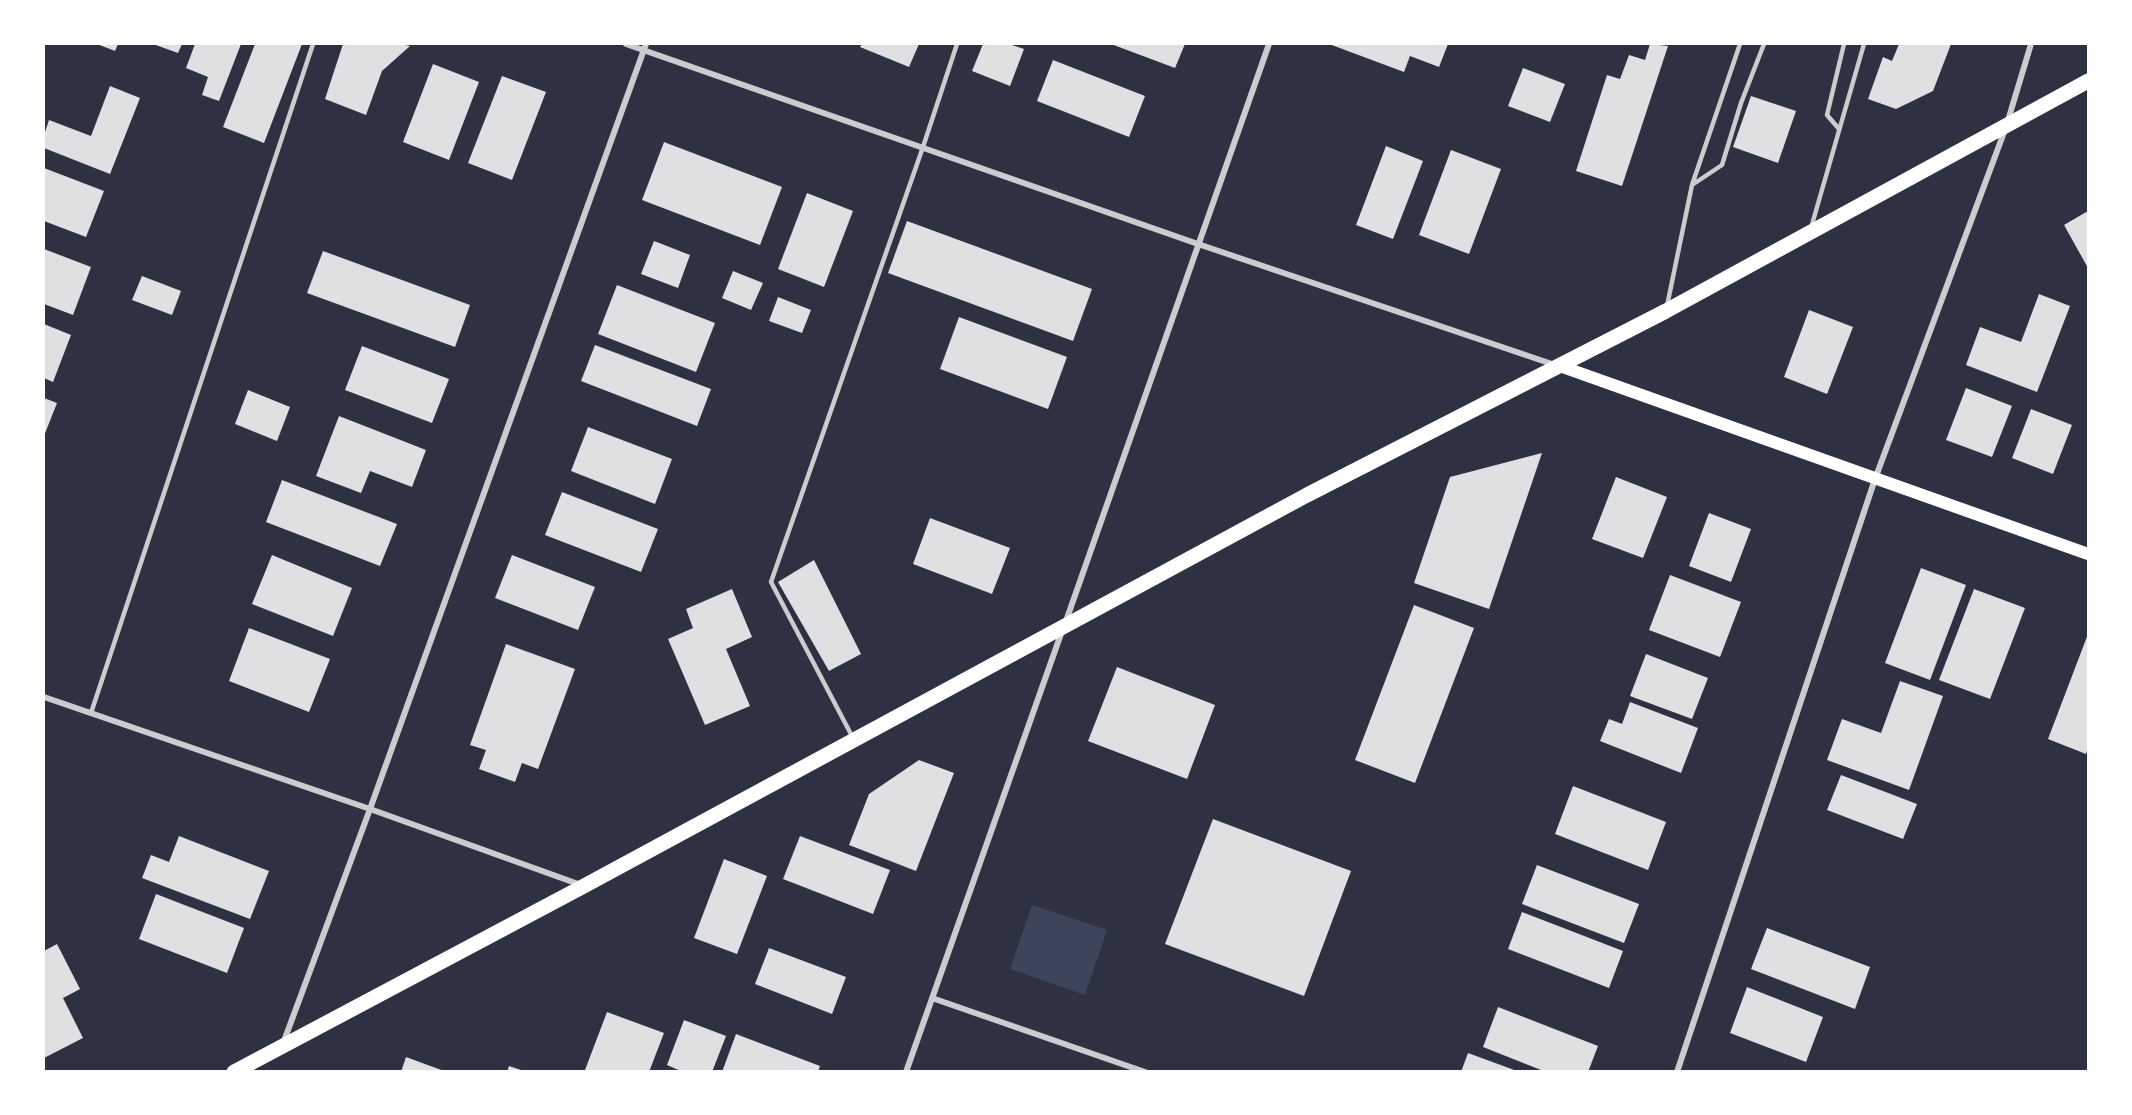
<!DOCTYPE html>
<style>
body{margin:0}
#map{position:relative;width:2132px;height:1115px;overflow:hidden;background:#2d3142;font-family:Lato,sans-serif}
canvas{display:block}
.frame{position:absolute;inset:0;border:45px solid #fff;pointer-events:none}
</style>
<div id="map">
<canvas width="2132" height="1115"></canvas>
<div class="frame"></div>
</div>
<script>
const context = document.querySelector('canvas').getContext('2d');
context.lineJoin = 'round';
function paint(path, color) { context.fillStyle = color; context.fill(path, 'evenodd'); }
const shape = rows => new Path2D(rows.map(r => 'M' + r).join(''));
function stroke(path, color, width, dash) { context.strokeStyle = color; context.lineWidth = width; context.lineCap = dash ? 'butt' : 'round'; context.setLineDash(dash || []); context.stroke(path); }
paint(shape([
 [1032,905,1107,930,1085,995,1010,969]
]), '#3c4559');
paint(shape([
 [97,44,118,44,115,51],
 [153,44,182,44,178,53],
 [195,44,241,44,219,101,202,95,208,77,186,68],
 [255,44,302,44,264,143,223,127],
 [343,44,401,44,410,46,382,71,366,115,325,99],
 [862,44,919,44,909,67,860,47],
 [983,44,1009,44,1024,49,1010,86,972,71],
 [1111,44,1185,44,1175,68],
 [1329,44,1448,44,1439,67,1410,56,1404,72],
 [1650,44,1668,46,1622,186,1576,171,1607,75,1620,79,1629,55,1645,60],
 [1899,44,1951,44,1933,91,1896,109,1868,99,1883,57,1892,61],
 [1053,60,1145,96,1129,137,1037,101],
 [433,64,479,82,449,160,403,142],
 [1523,68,1565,84,1550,122,1508,106],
 [502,76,546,92,512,180,468,163],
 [110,86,140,98,110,174,44,148,44,135,49,120,91,136],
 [1751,96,1796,111,1778,163,1733,147],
 [664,142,782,187,760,245,642,200],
 [1386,146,1423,161,1393,239,1356,225],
 [1451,150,1501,169,1469,254,1419,235],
 [44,168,104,191,86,237,44,221],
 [807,193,853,211,824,287,778,269],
 [2088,211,2088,268,2064,225],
 [907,221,1092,289,1073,341,888,273],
 [654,241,690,255,678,288,641,274],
 [44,249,91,267,73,315,44,304],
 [323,251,470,305,455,347,307,293],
 [733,271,763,283,751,310,722,298],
 [142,276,181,291,172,315,132,300],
 [617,285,715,323,696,372,598,334],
 [2039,294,2070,306,2037,392,1966,365,1980,327,2021,342],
 [778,297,811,310,802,333,769,321],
 [1809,310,1853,327,1827,394,1784,377],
 [959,317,1067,357,1048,409,940,369],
 [44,324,71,335,53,382,44,378],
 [595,345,711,389,697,426,581,381],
 [362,346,449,379,432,423,345,390],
 [1966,388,2012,406,1992,457,1946,440],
 [248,390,290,407,277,441,235,424],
 [44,398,57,403,44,436],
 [2031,409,2072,425,2053,474,2012,458],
 [339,416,426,450,412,487,370,471,361,493,316,476],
 [588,427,672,459,655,504,571,471],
 [1542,453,1489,609,1414,583,1450,477],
 [1616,477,1667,497,1643,558,1592,539],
 [282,480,397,524,380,566,266,522],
 [562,492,658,529,641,572,545,535],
 [1709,513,1751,529,1731,582,1689,566],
 [930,518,1010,548,992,594,913,564],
 [272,555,352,588,333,636,252,604],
 [512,555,595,587,578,630,495,598],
 [814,560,861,654,829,671,778,582],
 [1921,568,1966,585,1930,680,1885,663],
 [1670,575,1741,602,1720,657,1649,630],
 [732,589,752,637,726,649,750,706,705,725,668,639,693,628,686,609],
 [1974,589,2025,608,1990,699,1939,680],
 [1414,605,1474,628,1415,783,1355,760],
 [249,628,330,659,309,712,229,681],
 [2088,634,2088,747,2086,754,2048,739],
 [506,644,575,669,538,769,522,763,515,782,479,769,486,750,470,745],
 [1646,654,1708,678,1692,719,1630,696],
 [1117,667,1215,705,1187,779,1088,741],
 [1900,681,1943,696,1909,790,1827,760,1842,719,1881,733],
 [1630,702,1698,728,1681,773,1600,741,1609,719,1622,724],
 [919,760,954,773,916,871,849,845,869,794],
 [1841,775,1917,804,1903,839,1827,810],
 [1573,786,1666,822,1648,870,1555,834],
 [1213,819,1351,871,1304,996,1165,944],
 [179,836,269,871,250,919,142,878,151,855,169,862],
 [800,836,890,870,873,914,783,879],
 [724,859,767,876,737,954,694,938],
 [1537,865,1639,904,1624,943,1522,904],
 [156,894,244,928,227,973,139,939],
 [1522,912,1623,951,1609,988,1508,949],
 [1767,928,1870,967,1855,1009,1751,969],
 [57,944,80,989,63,998,83,1038,44,1058,44,951],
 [769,948,846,977,832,1014,755,984],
 [1747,987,1823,1017,1806,1062,1730,1033],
 [1498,1007,1598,1046,1588,1072,1546,1072,1483,1047],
 [607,1012,664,1033,649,1072,585,1070],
 [684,1020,726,1036,712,1072,683,1072,667,1065],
 [736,1034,820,1066,818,1072,722,1072],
 [1468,1053,1517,1071,1517,1072,1461,1072],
 [406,1057,444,1071,444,1072,401,1072],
 [509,1066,524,1071,524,1072,507,1072]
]), '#e0e0e3');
stroke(shape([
 [1839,129,1827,115,1844,44],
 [1692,185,1722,165,1741,103,1764,44],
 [1811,228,1864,44],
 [1667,306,1692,185,1740,44],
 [91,713,313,44],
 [853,738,771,582,923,147,957,44]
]), '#caccd0', 4.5);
stroke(shape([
 [626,44,1198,244,1555,365],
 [1066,621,1269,44],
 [44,697,370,809,581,885],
 [932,998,1145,1072],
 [284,1041,370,809,646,44],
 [906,1072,1062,631],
 [1677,1072,1875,479,2006,127,2031,44]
]), '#caccd0', 6);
stroke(shape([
 [1560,366,2088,554]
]), '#fff', 12);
stroke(shape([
 [234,1072,584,886,1307,495,1666,311,2088,81]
]), '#fff', 15);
</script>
